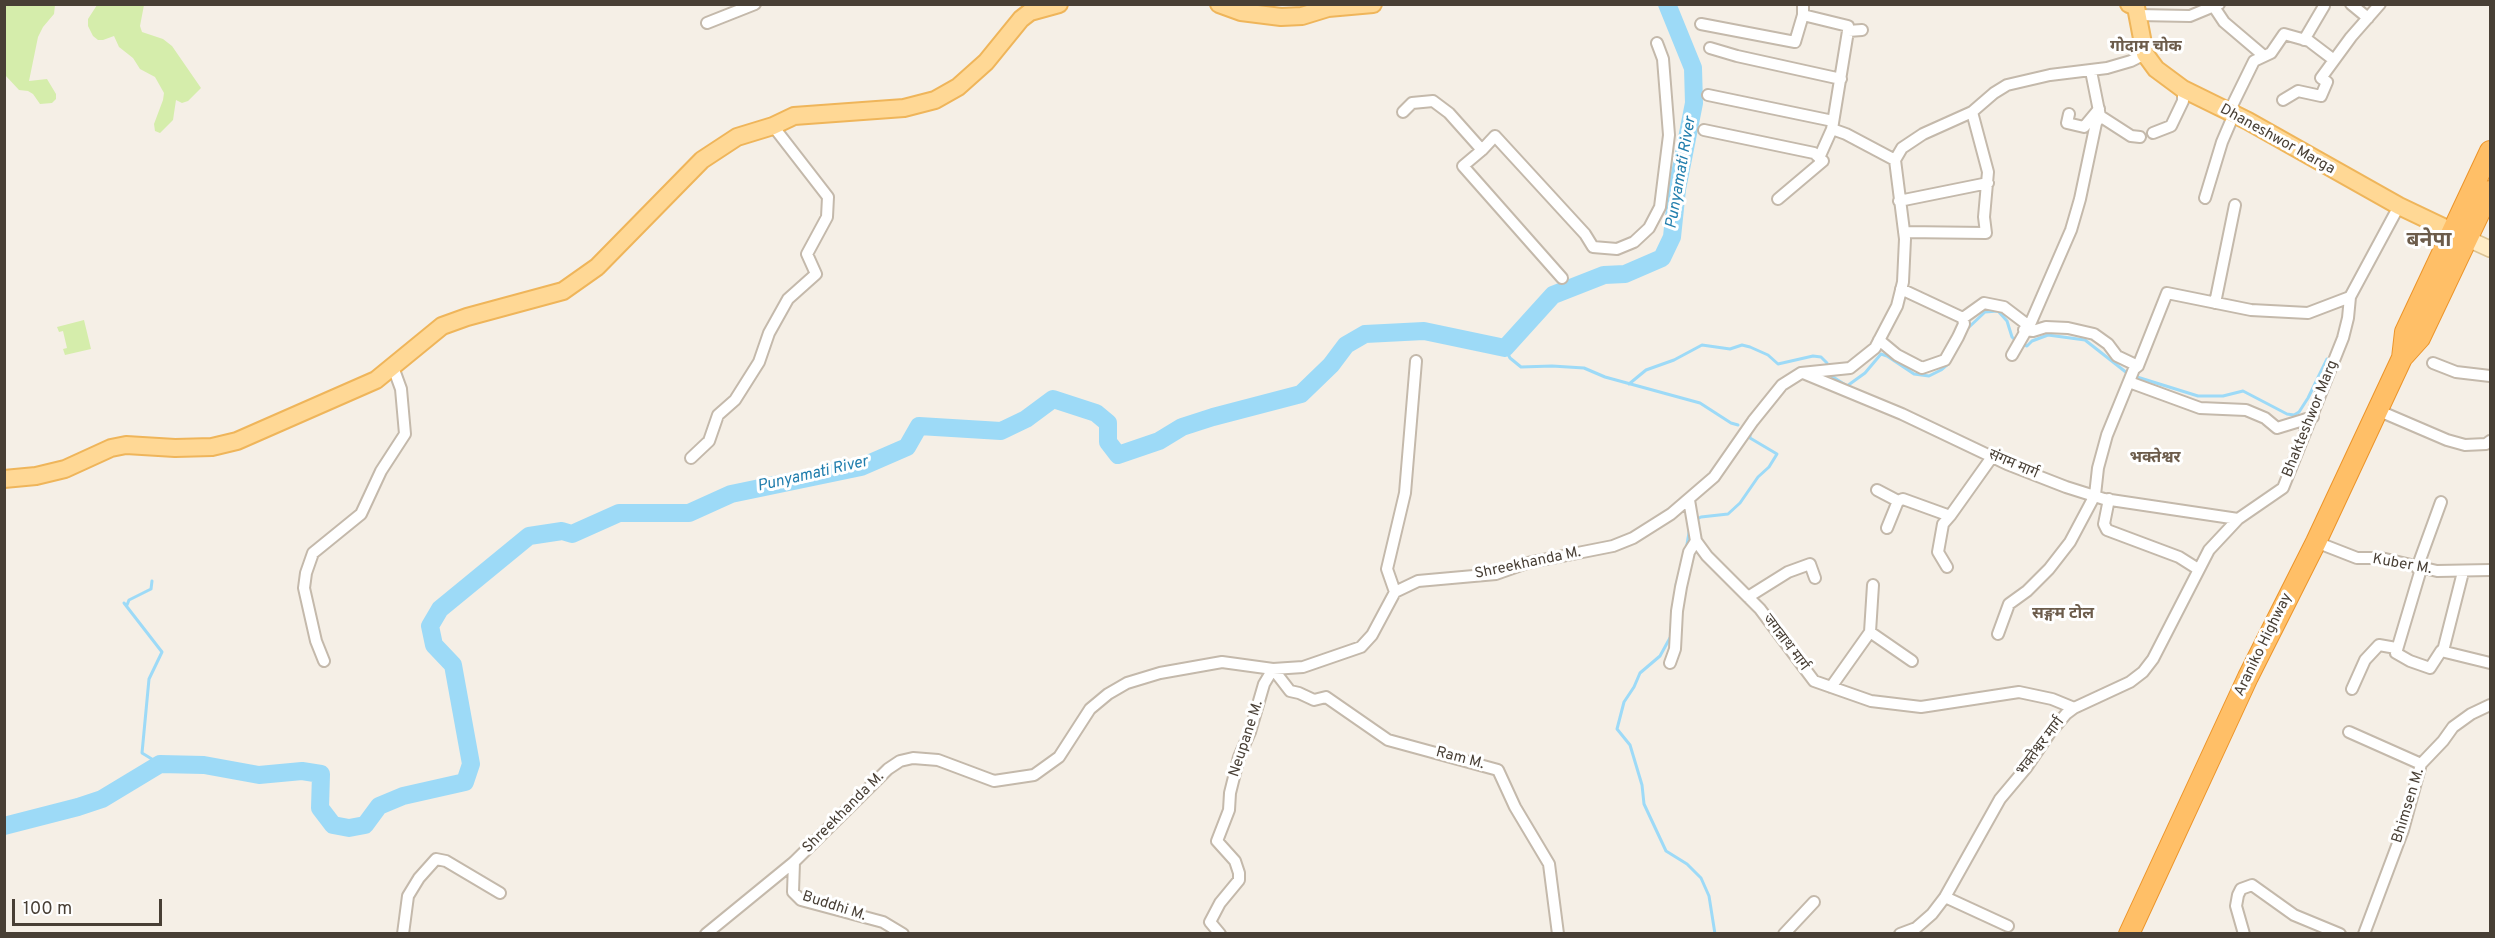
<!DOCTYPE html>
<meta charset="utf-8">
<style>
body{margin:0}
#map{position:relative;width:2495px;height:938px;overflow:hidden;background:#f5efe6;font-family:Overpass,sans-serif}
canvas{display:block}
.frame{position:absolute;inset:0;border:6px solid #483f35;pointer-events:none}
.scale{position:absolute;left:12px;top:899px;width:150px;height:27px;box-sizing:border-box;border:3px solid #483f35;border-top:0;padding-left:8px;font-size:18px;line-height:21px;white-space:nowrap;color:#483f35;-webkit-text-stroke:4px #fff;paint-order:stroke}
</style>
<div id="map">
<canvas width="2495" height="938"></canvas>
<div class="frame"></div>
<div class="scale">100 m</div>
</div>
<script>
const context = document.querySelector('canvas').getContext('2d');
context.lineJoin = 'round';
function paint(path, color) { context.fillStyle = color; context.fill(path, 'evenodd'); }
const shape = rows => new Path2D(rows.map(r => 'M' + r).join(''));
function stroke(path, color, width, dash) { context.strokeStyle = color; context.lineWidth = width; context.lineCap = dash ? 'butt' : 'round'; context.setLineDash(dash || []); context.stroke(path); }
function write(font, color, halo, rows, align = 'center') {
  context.font = font + ' Overpass,"Noto Sans Devanagari",sans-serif'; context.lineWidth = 6; context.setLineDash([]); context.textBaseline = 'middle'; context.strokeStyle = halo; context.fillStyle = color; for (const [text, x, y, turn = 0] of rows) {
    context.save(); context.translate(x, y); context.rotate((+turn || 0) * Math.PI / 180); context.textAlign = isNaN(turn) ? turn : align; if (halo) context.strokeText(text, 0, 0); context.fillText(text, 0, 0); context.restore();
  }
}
paint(shape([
 [4,5,55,5,54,14,43,27,38,37,29,81,47,79,56,94,56,99,52,103,40,104,33,94,28,91,19,90,5,75],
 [97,5,144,5,140,26,142,32,163,39,172,46,201,88,188,101,182,103,176,100,173,120,160,133,155,131,154,124,163,100,164,93,155,77,140,69,133,58,119,47,114,36,103,40,98,40,93,36,88,26,88,19],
 [84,320,91,349,65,355,63,349,67,348,63,331,59,332,57,327]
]), '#d5edab');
stroke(shape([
 [1967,329,1985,312,1998,311,2007,321,2012,337,2016,341],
 [2022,344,2027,346,2032,341,2048,335,2085,340,2127,373],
 [1505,348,1510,358,1521,367,1552,366,1584,368,1605,377,1700,403,1731,423,1738,425],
 [1830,375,1847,386,1865,373,1881,354,1887,356,1914,374,1929,376,1941,370,1948,364],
 [2137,377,2198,396,2223,396,2243,391,2287,414,2294,415,2299,412,2308,398,2327,359],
 [1629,384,1646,370,1674,360,1702,345,1730,349,1742,345,1750,347,1768,355,1778,364,1813,356,1821,357,1827,363],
 [1695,520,1701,517,1728,514,1740,503,1758,477,1769,467,1777,454,1750,438,1750,434],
 [1686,550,1690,527],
 [1676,585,1680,571],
 [124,603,162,652,149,679,142,753,160,764],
 [127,605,129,600,151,589,152,581],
 [1671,629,1672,612],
 [1671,636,1660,656,1640,673,1634,687,1624,702,1617,729,1630,745,1642,785,1644,804,1666,851,1687,864,1701,878,1709,896,1715,934]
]), '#9ddaf7', 3);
stroke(shape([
 [4,826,78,807,102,799,160,764,204,765,259,775,302,771,321,774,320,808,333,825,349,828,365,825,379,806,403,796,465,782,471,764,453,665,434,645,430,626,440,609,529,536,562,531,572,534,619,513,689,513,731,494,861,467,907,447,919,426,1001,431,1026,419,1053,399,1096,413,1108,423,1108,442,1118,455,1159,441,1182,427,1213,417,1301,394,1331,365,1346,345,1365,334,1424,331,1505,348,1553,295,1604,275,1625,274,1662,258,1672,237,1677,189,1694,103,1693,68,1667,4]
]), '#9ddaf7', 18);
const street = shape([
 [1803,4,1803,15,1848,26,1848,31],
 [2351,4,2368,18],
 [2214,7,2224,22,2264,56],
 [2138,15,2190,16,2219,4],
 [707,23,755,4],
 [1701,24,1795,42,1803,15],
 [1862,30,1848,31,1832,129,1846,134,1895,160],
 [2304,40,2324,6,2323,4],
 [1710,48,1737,56,1841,79],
 [1708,95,1833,121],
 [2283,100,2298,91,2321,96,2327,82,2321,78,2351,37,2380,4],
 [1403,112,1412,103,1433,101,1449,113,1482,150,1495,136,1585,234,1593,247,1617,249,1634,242,1649,228,1660,207,1669,135,1663,59,1657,43],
 [2229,112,2254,61,2271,53,2284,34,2309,41,2334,60],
 [2069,114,2067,123,2084,127,2099,109],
 [2100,116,2131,136,2140,137],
 [1704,130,1814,153,1823,161,1778,199],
 [2153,133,2171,126,2183,101,2183,89],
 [1482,150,1463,166,1562,278],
 [1819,158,1832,129],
 [2205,198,2222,142,2234,114],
 [1899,201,1988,183],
 [1904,232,1986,233,1984,217,1988,172,1972,112],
 [1901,289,1963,318],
 [2215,303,2235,205],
 [1963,318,1984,303,2004,307,2029,326],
 [2024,330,2033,331,2046,327,2068,328,2094,334,2108,344,2117,356,2138,366,2167,293,2251,310,2308,313,2350,297,2399,206],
 [1879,340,1897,355,1922,368,1945,360,1958,337,1964,324,1963,318],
 [2012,355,2031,322,2071,230,2080,199,2096,123,2100,116,2091,71],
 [2433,363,2456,372,2490,376],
 [1803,373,1902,414,2007,464,2066,487,2104,499,2238,519],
 [2129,382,2200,408,2246,410,2265,418,2277,428,2313,417],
 [2377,410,2447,440,2465,445,2486,444,2490,441],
 [691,458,709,441,718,415,735,400,759,362,769,333,788,299,816,274,807,254,827,217,828,197,773,126],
 [1877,490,1898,501,1887,528],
 [2109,499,2104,524,2107,530,2179,557,2198,569],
 [1898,501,1903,499,1950,516,1992,457],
 [1696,541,1707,556,1760,609,1814,681,1871,701,1921,707,2019,692,2052,699,2074,708],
 [2316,542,2357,558,2381,558,2437,571,2490,570],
 [1947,567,1938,552,1943,524,1950,516],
 [2417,568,2441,502],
 [2421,569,2396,653,2410,661,2430,668,2441,651,2490,663],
 [1395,592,1387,569,1405,493,1416,361],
 [1748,597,1788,572,1810,564,1815,578],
 [1870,632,1912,661],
 [1998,634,2009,604,2027,591,2049,569,2070,542,2095,495,2098,468,2107,435,2134,369,2138,366],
 [2443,651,2463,572],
 [324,661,316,641,304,588,306,573,313,553,361,514,381,471,405,434,401,389,393,367],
 [1670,663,1675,649,1677,611,1681,587,1689,552,1696,541,1689,500],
 [1831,687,1870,632,1873,585],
 [2352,689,2365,660,2379,645,2396,648],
 [2349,732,2421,764],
 [794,862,793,892,801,900,883,922,903,934],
 [1945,897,2008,926],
 [403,934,408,896,419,878,436,859,446,861,500,893],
 [706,934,794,862,888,769,900,761,913,758,938,760,994,781,1034,775,1059,757,1090,709,1108,694,1127,683,1160,673,1222,662,1273,669,1303,667,1361,647,1372,635,1395,592,1418,581,1496,574,1527,563,1613,546,1633,538,1671,514,1714,477,1753,421,1782,385,1801,373,1850,368,1875,348,1897,306,1903,282,1905,239,1895,160,1902,148,1923,134,1972,112,1994,93,2007,85,2050,75,2107,68,2131,61,2145,54],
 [1220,934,1210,922,1220,903,1239,880,1239,873,1235,861,1217,841,1229,810,1230,793,1239,757,1250,732,1264,684,1273,669,1290,691,1299,693,1314,700,1326,697,1388,740,1498,770,1515,807,1549,864,1558,934],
 [1784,934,1814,902],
 [1900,934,1916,928,1932,914,1945,897,2000,799,2026,768,2049,734,2066,714,2074,708,2130,682,2143,672,2153,659,2209,550,2238,519,2283,488,2343,338,2348,318,2350,297],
 [2244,934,2236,906,2238,895,2241,889,2252,885,2294,915,2340,934],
 [2364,934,2403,830,2421,764,2443,741,2453,727,2471,714,2490,705]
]);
const secondary = shape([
 [2468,239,2490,249]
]);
const primary = shape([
 [1219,4,1241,12,1281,17,1302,16,1328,8,1373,4],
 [2129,4,2136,7,2145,54,2156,69,2183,89,2248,121,2399,206,2462,236],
 [4,479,36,476,65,469,111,448,126,445,175,448,212,447,237,441,376,380,442,326,467,317,563,291,597,267,702,160,737,137,773,126,794,116,904,108,935,100,958,87,986,62,1021,19,1030,12,1059,4]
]);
const highway = shape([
 [2402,358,2405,332,2490,151],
 [2129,934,2248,677,2316,542,2402,358,2420,338,2490,191]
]);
stroke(street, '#c4b9ab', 14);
stroke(secondary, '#dcc393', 18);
stroke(primary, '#efb55a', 20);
stroke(highway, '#ec9429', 22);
stroke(street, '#fff', 10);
stroke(secondary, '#ffecc6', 15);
stroke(primary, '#ffd895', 16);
stroke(highway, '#ffbf67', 20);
write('15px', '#483f35', '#fff', [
 ["Dhaneshwor Marga",2277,140,29],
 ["Bhakteshwor Marg",2311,419,-68],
 ["संगम मार्ग",2013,465,23],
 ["Shreekhanda M.",1528,564,-12],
 ["Kuber M.",2402,565,10],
 ["जगन्नाथ मार्ग",1785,643,53],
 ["Araniko Highway",2264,645,-64],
 ["Neupane M.",1247,739,-72],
 ["भक्तेश्वर मार्ग",2041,747,-53],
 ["Ram M.",1460,759,15],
 ["Bhimsen M.",2409,806,-73],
 ["Shreekhanda M.",844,813,-45],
 ["Buddhi M.",834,907,18]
]);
write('bold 16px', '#6c5c4b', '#fff', [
 ["गाेदाम चाेक",2146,48],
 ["भक्तेश्वर",2155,459],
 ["सङ्गम टोल",2063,615]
]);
write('italic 16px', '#217ead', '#fff', [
 ["Punyamati River",1682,173,-80],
 ["Punyamati River",813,475,-13]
]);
write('bold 21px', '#6c5c4b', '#fff', [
 ["बनेपा",2429,242]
]);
</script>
